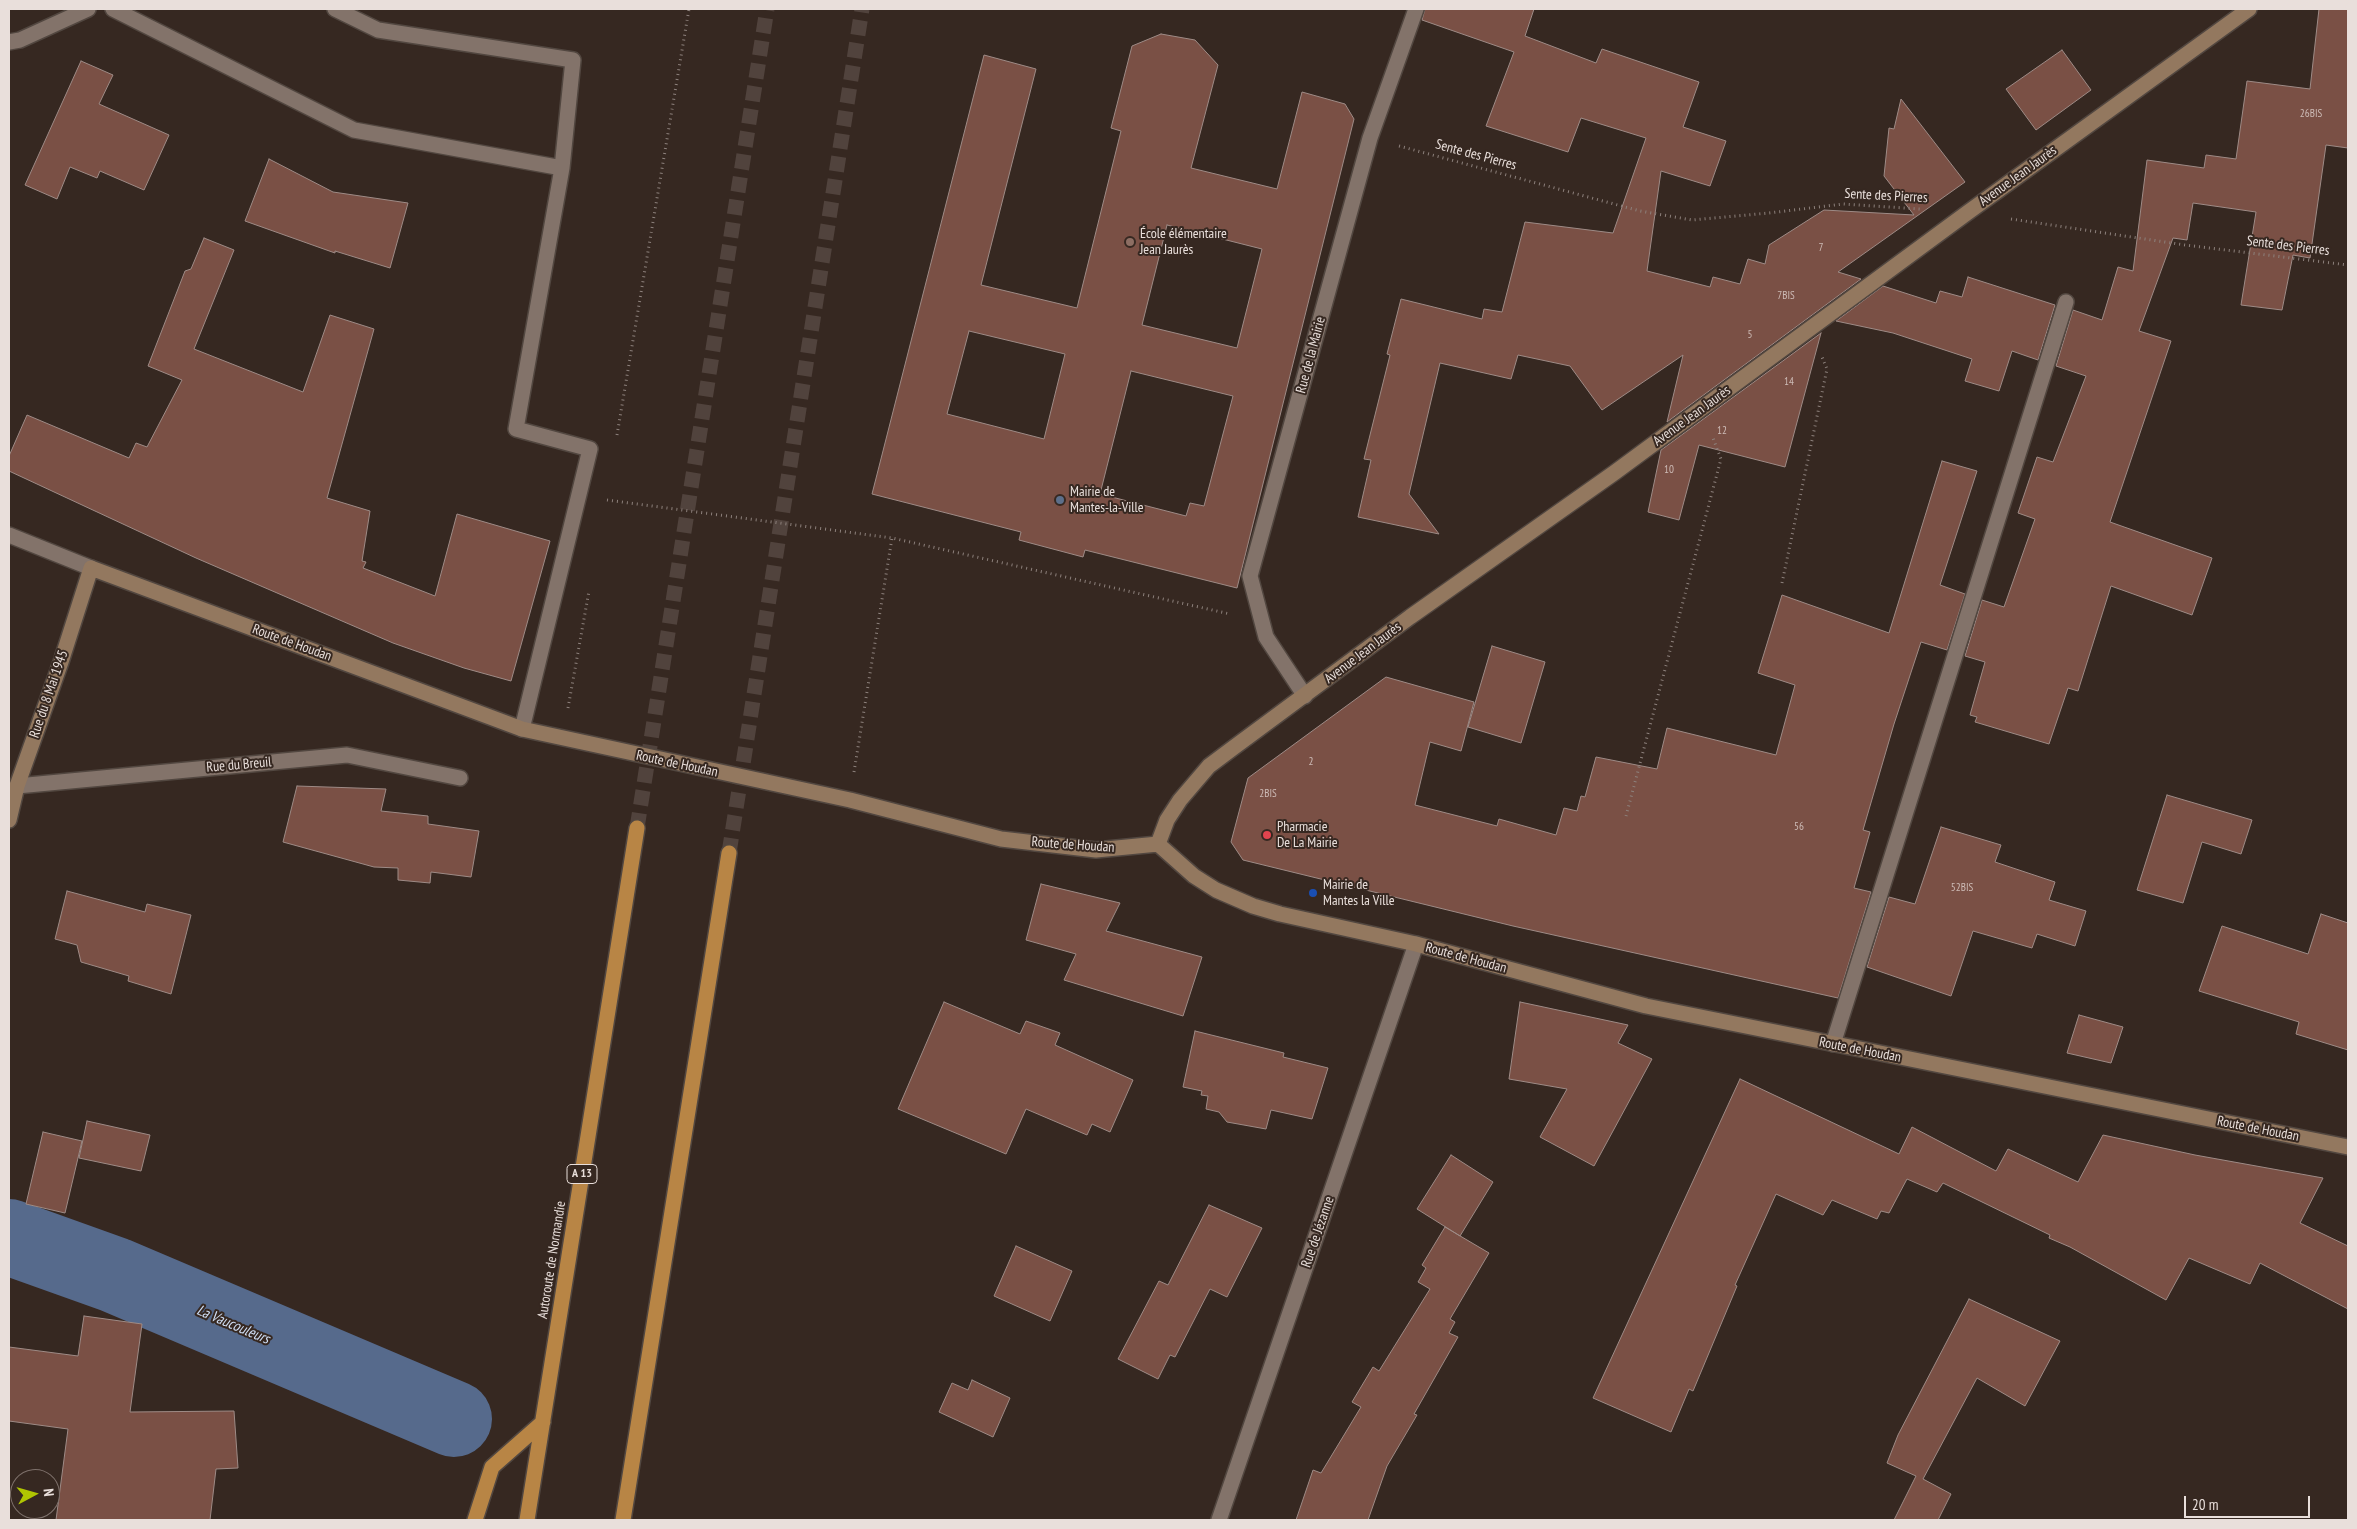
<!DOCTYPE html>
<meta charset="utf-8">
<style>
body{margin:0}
#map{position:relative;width:2357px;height:1529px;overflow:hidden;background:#362821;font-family:"PT Sans Narrow",sans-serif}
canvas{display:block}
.frame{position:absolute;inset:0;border:10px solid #e9dfdb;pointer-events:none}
.north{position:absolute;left:10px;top:1469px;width:50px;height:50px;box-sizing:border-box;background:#362821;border:1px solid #7e716b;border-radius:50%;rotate:84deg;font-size:14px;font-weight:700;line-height:20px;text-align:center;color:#e9dfdb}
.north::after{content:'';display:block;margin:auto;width:18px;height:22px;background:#b0c502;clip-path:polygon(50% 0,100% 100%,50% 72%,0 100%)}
.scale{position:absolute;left:2184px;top:1496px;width:126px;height:22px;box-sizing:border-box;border:2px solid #e9dfdb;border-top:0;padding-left:6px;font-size:15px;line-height:18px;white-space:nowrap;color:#e9dfdb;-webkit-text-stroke:4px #362821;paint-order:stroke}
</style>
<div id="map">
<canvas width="2357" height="1529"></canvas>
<div class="frame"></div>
<div class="north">N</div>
<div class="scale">20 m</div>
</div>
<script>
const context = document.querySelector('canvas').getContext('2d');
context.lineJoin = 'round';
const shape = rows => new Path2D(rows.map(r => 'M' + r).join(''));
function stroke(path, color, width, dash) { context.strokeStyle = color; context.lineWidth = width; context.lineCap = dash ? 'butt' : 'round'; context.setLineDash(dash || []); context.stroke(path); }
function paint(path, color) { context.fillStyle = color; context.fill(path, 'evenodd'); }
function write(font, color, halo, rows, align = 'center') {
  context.font = font + ' "PT Sans Narrow",sans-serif'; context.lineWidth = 4; context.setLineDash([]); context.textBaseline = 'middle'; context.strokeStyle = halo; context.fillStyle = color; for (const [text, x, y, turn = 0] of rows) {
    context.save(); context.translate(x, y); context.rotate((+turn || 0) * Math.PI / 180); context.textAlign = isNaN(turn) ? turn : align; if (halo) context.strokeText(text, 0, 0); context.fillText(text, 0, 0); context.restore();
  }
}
stroke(shape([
 [9,1237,115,1275,454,1419]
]), '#566a8c', 76);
const building = shape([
 [1425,9,1534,9,1525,36,1596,63,1602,49,1699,82,1683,127,1726,141,1710,186,1661,171,1647,271,1710,287,1713,277,1740,284,1748,259,1765,264,1769,245,1824,210,1914,215,1884,176,1889,128,1894,129,1901,99,1965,182,1838,272,1861,279,1667,422,1683,355,1602,410,1570,366,1518,355,1511,379,1440,363,1409,494,1439,534,1358,517,1371,460,1364,459,1390,355,1387,354,1401,299,1482,319,1484,309,1502,312,1525,222,1613,233,1646,138,1581,118,1568,152,1486,126,1514,52,1422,20,1425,9],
 [2319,9,2348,9,2348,148,2326,145,2310,258,2293,255,2282,310,2241,305,2256,212,2193,203,2187,240,2173,238,2139,331,2171,341,2110,522,2212,558,2192,615,2111,586,2078,691,2068,688,2049,744,1975,722,1977,717,1970,715,1985,662,1965,656,1982,600,2004,607,2035,519,2018,513,2037,457,2053,462,2086,376,2056,366,2073,310,2102,320,2118,267,2133,271,2147,160,2204,168,2206,155,2236,159,2247,81,2310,89,2319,9],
 [1161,34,1195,40,1218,65,1191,168,1277,189,1302,92,1345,104,1354,119,1237,588,1085,550,1083,557,1019,540,1021,532,872,494,984,55,1036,69,981,285,1077,308,1121,131,1111,128,1132,46,1161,34],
 [1167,225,1262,249,1237,348,1142,325,1167,225],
 [969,331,1065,354,1044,439,947,414,969,331],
 [1131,371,1233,396,1204,506,1190,503,1186,516,1100,494,1131,371],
 [2062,50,2091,90,2036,130,2006,89,2062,50],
 [81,61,113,75,99,104,169,135,144,190,100,171,97,178,70,167,57,199,25,185,81,61],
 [269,159,333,192,408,203,390,268,335,251,335,253,245,221,269,159],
 [204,238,234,250,194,349,303,392,330,315,374,329,327,498,370,511,362,561,366,562,363,568,435,596,457,514,550,541,511,681,464,668,393,643,196,558,9,471,9,456,27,415,129,458,136,443,147,447,182,380,148,366,185,271,191,269,204,238],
 [1968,277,2055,305,2038,360,2012,351,1999,391,1965,381,1972,359,1893,333,1836,321,1883,286,1936,303,1940,291,1962,297,1968,277],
 [1821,333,1785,467,1699,445,1679,520,1648,512,1661,450,1821,333],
 [1942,461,1977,471,1940,585,1965,594,1947,650,1921,642,1894,724,1863,830,1870,832,1854,888,1871,892,1838,998,1513,926,1243,860,1231,842,1248,778,1386,677,1474,702,1461,751,1430,742,1415,805,1497,826,1499,819,1556,835,1564,808,1577,811,1581,796,1585,797,1596,757,1657,769,1667,728,1776,755,1795,685,1758,673,1782,595,1889,633,1942,461],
 [1492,646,1545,662,1521,743,1468,727,1492,646],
 [297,786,386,789,381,811,428,816,428,824,479,831,471,877,431,872,430,883,398,880,398,868,374,867,283,842,297,786],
 [2167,795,2252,820,2241,854,2202,842,2183,903,2137,890,2167,795],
 [1941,827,2001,845,1995,862,2055,882,2049,900,2086,911,2075,946,2037,934,2032,948,1973,931,1951,996,1867,967,1889,897,1915,904,1941,827],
 [1041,884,1120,903,1106,931,1202,957,1183,1016,1064,980,1076,954,1026,940,1041,884],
 [67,891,145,912,147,904,191,915,171,994,128,981,129,976,81,962,77,945,55,939,67,891],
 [2321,914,2348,923,2348,1050,2296,1034,2299,1022,2199,991,2222,926,2308,954,2321,914],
 [944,1002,1020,1034,1026,1021,1060,1033,1055,1045,1133,1080,1110,1132,1092,1124,1087,1135,1026,1109,1006,1154,898,1109,944,1002],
 [1520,1002,1628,1025,1618,1043,1652,1059,1594,1166,1540,1137,1567,1089,1509,1079,1520,1002],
 [2079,1015,2123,1027,2111,1063,2067,1053,2079,1015],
 [1195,1031,1284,1053,1283,1057,1328,1068,1312,1119,1271,1110,1266,1129,1227,1122,1219,1112,1206,1109,1208,1096,1201,1095,1202,1091,1183,1087,1195,1031],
 [1740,1079,1899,1154,1912,1127,1996,1171,2008,1149,2078,1182,2103,1135,2195,1155,2323,1178,2300,1223,2348,1246,2348,1309,2260,1263,2250,1284,2189,1258,2166,1300,2070,1247,2049,1238,2050,1235,1943,1183,1937,1192,1907,1179,1889,1213,1881,1211,1877,1219,1832,1200,1823,1215,1776,1194,1735,1285,1737,1286,1693,1391,1689,1389,1671,1432,1593,1398,1740,1079],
 [87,1121,150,1135,141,1171,79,1158,87,1121],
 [43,1132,82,1141,65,1213,26,1204,43,1132],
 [1451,1155,1493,1182,1460,1236,1417,1209,1451,1155],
 [1209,1205,1262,1228,1227,1297,1210,1289,1175,1357,1170,1355,1158,1379,1118,1359,1159,1281,1168,1285,1209,1205],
 [1445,1227,1489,1253,1450,1319,1455,1322,1449,1333,1458,1337,1414,1414,1417,1415,1387,1466,1368,1520,1296,1520,1313,1470,1321,1473,1361,1407,1352,1402,1373,1367,1379,1371,1430,1289,1418,1282,1426,1268,1422,1265,1445,1227],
 [1016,1246,1072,1271,1050,1321,994,1296,1016,1246],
 [1969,1299,2060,1341,2025,1406,1977,1378,1923,1479,1951,1494,1938,1520,1894,1520,1916,1476,1887,1463,1898,1435,1969,1299],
 [84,1316,142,1324,130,1412,234,1411,238,1468,216,1469,210,1520,56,1520,68,1429,9,1421,9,1347,78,1356,84,1316],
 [972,1380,1010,1398,993,1437,939,1412,952,1383,968,1390,972,1380]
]);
paint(building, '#7a5045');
stroke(building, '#9e8b86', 1);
stroke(shape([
 [637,828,767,9],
 [729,853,862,9]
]), '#51433d', 15, [15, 8]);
const service = shape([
 [113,9,354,130,562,168,573,60,378,30,335,9],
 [522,729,590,449,516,429,562,168],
 [1833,1044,2066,302]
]);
const minor = shape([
 [9,42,20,40,88,9],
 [1305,696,1266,637,1250,576,1370,138,1416,9],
 [17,786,347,755,460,778],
 [1219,1520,1416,944]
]);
const tertiary = shape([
 [9,535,91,568]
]);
const secondary = shape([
 [9,820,17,786,61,662,91,568,522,729,850,800,1001,839,1096,850,1158,844,1194,876,1216,890,1253,906,1280,914,1416,944,1646,1006,2348,1147],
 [1158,844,1167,820,1180,800,1209,766,1233,748,1410,617,1614,473,1967,213,2249,9]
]);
const motorway = shape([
 [475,1520,492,1467,543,1422],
 [527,1520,637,828],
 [623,1520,729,853]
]);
stroke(service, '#524740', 18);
stroke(minor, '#524740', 18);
stroke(tertiary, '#524740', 18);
stroke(secondary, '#524740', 18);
stroke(motorway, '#524740', 18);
stroke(shape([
 [1399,146,1640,211,1692,220,1769,213,1843,204,1920,209],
 [2011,219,2185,245,2348,265],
 [617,435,689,9],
 [607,500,892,538,1230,614],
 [1782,583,1827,369,1822,357],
 [568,708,589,591],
 [854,772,892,538],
 [1626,816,1721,459,1713,438]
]), '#8d817c', 3, [1, 4]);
stroke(service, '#83736a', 15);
stroke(minor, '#83736a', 15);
stroke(tertiary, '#83736a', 15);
stroke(secondary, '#93785f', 15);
stroke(motorway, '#b88545', 15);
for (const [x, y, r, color] of [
 [1130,242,5,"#8d6e63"],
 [1060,500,5,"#5c6f8a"],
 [1267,835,5,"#e0444e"],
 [1313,893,5,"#1a4fb4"]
]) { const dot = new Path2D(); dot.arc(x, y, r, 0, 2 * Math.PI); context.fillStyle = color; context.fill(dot); stroke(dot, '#362821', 2); }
write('11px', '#cdbbb6', null, [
 ["26BIS",2311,114],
 ["7",1821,248],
 ["7BIS",1786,296],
 ["5",1750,335],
 ["14",1789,382],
 ["12",1722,431],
 ["10",1669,470],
 ["2",1311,762],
 ["2BIS",1268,794],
 ["56",1799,827],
 ["52BIS",1962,888]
]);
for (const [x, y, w] of [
 [582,1174,30]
]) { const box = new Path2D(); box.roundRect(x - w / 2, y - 9.5, w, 19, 4); context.fillStyle = '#362821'; context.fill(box); stroke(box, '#e9dfdb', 1); }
write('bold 12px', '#e9dfdb', null, [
 ["A 13",582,1174]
]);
write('14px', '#e9dfdb', '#362821', [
 ["Sente des Pierres",1476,155,15],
 ["Avenue Jean Jaurès",2018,176,-36],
 ["Sente des Pierres",1886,196,3],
 ["Sente des Pierres",2288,246,7],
 ["Rue de la Mairie",1311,355,-75],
 ["Avenue Jean Jaurès",1692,416,-36],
 ["Route de Houdan",292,643,20],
 ["Avenue Jean Jaurès",1363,653,-37],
 ["Rue du 8 Mai 1945",49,694,-71],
 ["Route de Houdan",677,764,12],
 ["Rue du Breuil",239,765,-5],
 ["Route de Houdan",1073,845,4],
 ["Route de Houdan",1466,958,15],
 ["Route de Houdan",1860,1050,11],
 ["Route de Houdan",2258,1129,11],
 ["Rue de Jézanne",1318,1232,-71],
 ["Autoroute de Normandie",552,1260,-81]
]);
write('14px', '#e9dfdb', '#362821', [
 ["École élémentaire",1140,234],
 ["Jean Jaurès",1140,250],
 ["Mairie de",1070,492],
 ["Mantes-la-Ville",1070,508],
 ["Pharmacie",1277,827],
 ["De La Mairie",1277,843],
 ["Mairie de",1323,885],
 ["Mantes la Ville",1323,901]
], 'left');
write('italic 15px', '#d0dff6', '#362821', [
 ["La Vaucouleurs",233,1325,23]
]);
</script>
